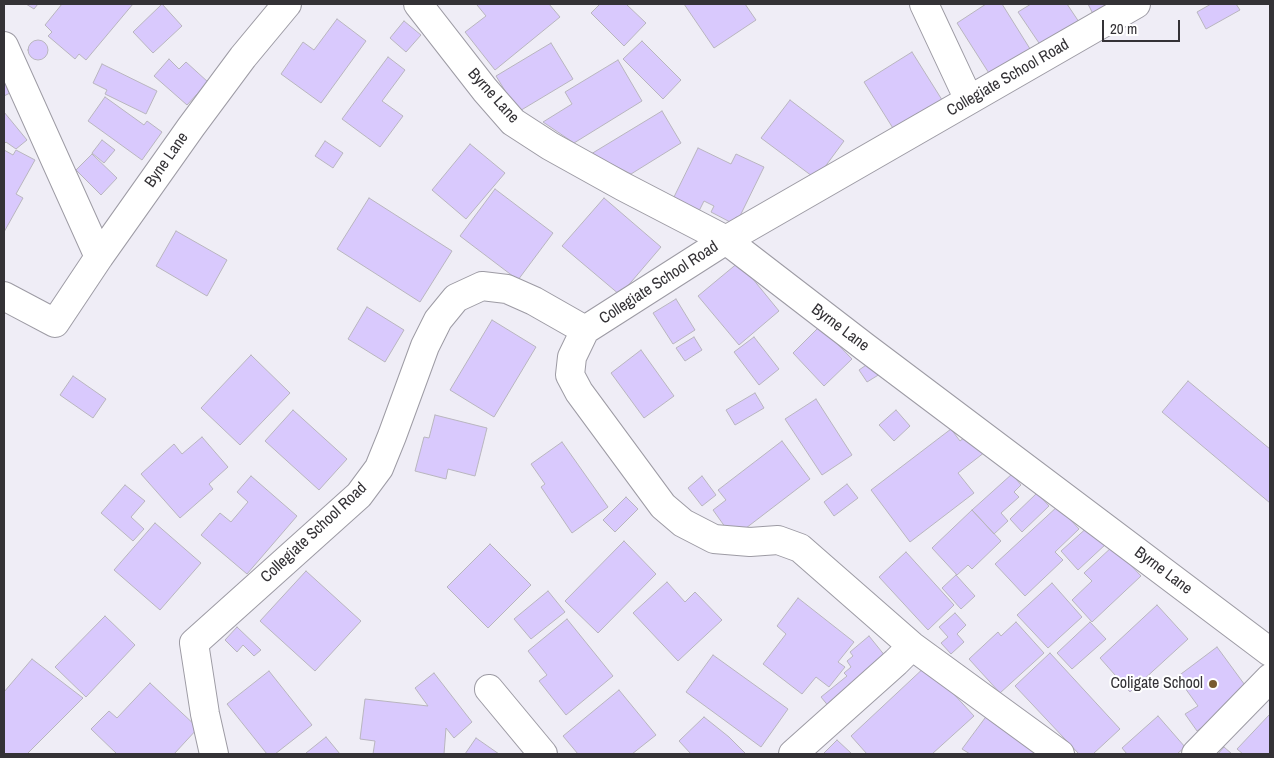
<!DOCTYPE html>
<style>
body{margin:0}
#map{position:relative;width:1274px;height:758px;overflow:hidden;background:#efedf6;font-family:"Archivo Narrow",sans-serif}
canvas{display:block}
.frame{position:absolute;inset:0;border:5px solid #343236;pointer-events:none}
.scale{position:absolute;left:1102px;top:20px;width:78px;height:22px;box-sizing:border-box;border:2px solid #343236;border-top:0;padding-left:6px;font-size:15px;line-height:18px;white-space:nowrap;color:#343236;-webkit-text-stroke:4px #fff;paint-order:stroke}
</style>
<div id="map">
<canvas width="1274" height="758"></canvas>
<div class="frame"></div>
<div class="scale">20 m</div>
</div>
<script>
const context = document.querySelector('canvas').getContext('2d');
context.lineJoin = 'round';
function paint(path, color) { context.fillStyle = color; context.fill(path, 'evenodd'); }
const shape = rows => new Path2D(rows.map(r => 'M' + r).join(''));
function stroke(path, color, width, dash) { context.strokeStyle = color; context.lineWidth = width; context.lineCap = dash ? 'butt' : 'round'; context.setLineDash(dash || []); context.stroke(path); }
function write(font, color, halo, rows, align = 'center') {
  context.font = font + ' "Archivo Narrow",sans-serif'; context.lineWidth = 4; context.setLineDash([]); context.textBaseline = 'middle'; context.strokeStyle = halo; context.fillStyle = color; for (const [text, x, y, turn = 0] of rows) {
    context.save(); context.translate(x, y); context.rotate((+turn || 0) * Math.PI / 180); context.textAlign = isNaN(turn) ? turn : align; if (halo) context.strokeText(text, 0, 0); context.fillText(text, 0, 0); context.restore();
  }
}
const building = shape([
 [26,4,38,4,34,9,26,4],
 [62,4,133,4,86,60,79,54,75,59,48,36,52,32,45,25,62,4],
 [162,4,182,26,153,53,133,32,162,4],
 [478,4,549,4,560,17,495,70,465,32,486,16,477,5,478,4],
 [600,4,626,4,646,23,624,46,591,13,600,4],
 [684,4,745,4,756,20,714,48,684,4],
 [986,4,1002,4,1032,52,992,78,957,23,986,4],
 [1031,4,1067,4,1079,22,1041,46,1018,12,1031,4],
 [1088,4,1114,4,1093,14,1088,4],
 [1211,4,1236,4,1240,10,1206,29,1197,12,1211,4],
 [337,19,366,41,321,103,281,74,303,42,314,50,337,19],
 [404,21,421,35,406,52,390,38,404,21],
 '28 50a10 10 0 1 1 20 0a10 10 0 1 1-20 0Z',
 [642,41,681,80,663,99,623,59,642,41],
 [551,43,573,79,518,112,496,76,551,43],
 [912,52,944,103,896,133,864,82,912,52],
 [388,57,405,70,382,101,403,116,380,147,342,119,388,57],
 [169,59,179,69,186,62,208,82,187,105,154,76,169,59],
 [618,60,642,101,574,143,543,122,572,104,565,92,618,60],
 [102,64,157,91,146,114,105,94,107,90,93,83,102,64],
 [4,78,10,93,4,96,4,78],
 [105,97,144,125,147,121,162,132,142,160,88,121,105,97],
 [790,100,844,141,816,179,761,138,790,100],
 [662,111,681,143,631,174,591,154,662,111],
 [4,112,27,140,16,149,6,142,4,144,4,112],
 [102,140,115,150,104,163,92,153,102,140],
 [325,141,343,153,333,168,315,156,325,141],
 [470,144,505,173,466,219,432,190,470,144],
 [698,148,731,164,736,154,764,167,739,218,736,217,732,223,711,212,714,206,704,201,699,211,673,199,698,148],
 [4,150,13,155,16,150,35,160,16,194,23,198,4,232,4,150],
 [92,154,117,178,101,195,76,170,92,154],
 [495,189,553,233,518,280,460,236,495,189],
 [369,198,452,251,420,302,337,249,369,198],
 [604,198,661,247,620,295,562,246,604,198],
 [176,231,227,260,207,296,156,266,176,231],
 [739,262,779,311,739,345,698,296,739,262],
 [676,299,695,330,673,344,653,313,676,299],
 [367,307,404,330,385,362,348,339,367,307],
 [492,320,536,347,494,417,450,390,492,320],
 [820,326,852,359,824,386,793,353,820,326],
 [694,337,702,350,685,361,676,348,694,337],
 [754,337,779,369,759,385,734,352,754,337],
 [641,350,674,396,644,418,611,373,641,350],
 [251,355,290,393,240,445,201,408,251,355],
 [872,361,880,374,867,382,859,370,872,361],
 [73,376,106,399,93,418,60,395,73,376],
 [1188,381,1270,449,1270,503,1162,412,1188,381],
 [755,393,764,408,735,425,726,410,755,393],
 [816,399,852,455,822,475,785,419,816,399],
 [293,410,347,459,319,490,265,441,293,410],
 [896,410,910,426,894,441,879,425,896,410],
 [435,415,487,428,475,476,448,469,446,479,415,471,424,437,429,438,435,415],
 [951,429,960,441,970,433,985,452,958,473,974,493,910,542,871,490,951,429],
 [202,437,228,467,209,484,213,489,180,518,141,474,174,444,182,454,202,437],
 [782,441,810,479,733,538,713,510,726,500,718,490,782,441],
 [562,442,608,507,572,533,541,487,545,484,531,464,562,442],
 [1012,474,1021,485,1014,492,1019,497,1001,513,1008,521,994,534,972,510,1012,474],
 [251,476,297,516,247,574,201,535,220,513,231,522,248,502,237,492,251,476],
 [702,476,716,495,702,506,688,488,702,476],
 [847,484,858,498,834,516,824,502,847,484],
 [125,485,145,501,131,517,144,529,133,541,101,513,125,485],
 [1037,493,1049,506,1022,532,1010,519,1037,493],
 [626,497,638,509,615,532,603,520,626,497],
 [1058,506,1079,529,1055,552,1063,560,1025,596,995,564,1058,506],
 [972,510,1001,541,972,569,968,565,957,575,932,548,972,510],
 [155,523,201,563,160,610,114,570,155,523],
 [1089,526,1106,544,1078,570,1061,551,1089,526],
 [624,541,656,574,598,633,565,601,624,541],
 [490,544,531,585,488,628,447,587,490,544],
 [1113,546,1141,576,1092,622,1072,600,1092,581,1084,573,1113,546],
 [906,552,954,605,928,630,879,577,906,552],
 [306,571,361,621,315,671,260,621,306,571],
 [956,575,975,596,961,609,942,588,956,575],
 [667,582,685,602,695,592,722,620,678,661,633,613,667,582],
 [1052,583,1082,617,1048,648,1017,615,1052,583],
 [548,591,565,612,531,639,514,619,548,591],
 [798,598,854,642,838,662,845,667,829,687,816,677,802,694,763,664,786,634,777,626,798,598],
 [1157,605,1188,639,1130,692,1100,658,1157,605],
 [955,613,966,625,957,634,964,642,951,654,941,643,948,637,939,627,955,613],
 [105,616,135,645,86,697,55,667,105,616],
 [567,619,613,676,566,715,539,681,547,675,528,651,567,619],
 [1016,622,1044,653,1000,693,969,659,998,632,1001,636,1016,622],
 [1090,622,1106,639,1072,669,1057,653,1090,622],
 [237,627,261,650,254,656,243,645,237,652,225,640,237,627],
 [869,636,890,662,834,713,821,697,847,676,844,673,851,667,847,661,853,656,850,652,869,636],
 [1217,647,1250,692,1197,731,1185,714,1198,706,1177,677,1217,647],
 [1050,653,1120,729,1093,754,1079,754,1015,686,1050,653],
 [713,655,788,709,761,747,686,692,713,655],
 [32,659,83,698,27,754,4,754,4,692,32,659],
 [927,665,974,716,932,754,867,754,851,736,927,665],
 [269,671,312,725,275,754,267,754,227,704,269,671],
 [434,673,472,722,454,738,446,728,444,754,373,754,375,741,360,739,365,699,428,706,415,688,434,673],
 [150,683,198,728,174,754,117,754,91,729,109,711,117,718,150,683],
 [619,690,656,735,632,754,578,754,563,736,619,690],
 [988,714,1044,754,970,754,962,749,988,714],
 [1270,714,1270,754,1243,754,1237,749,1270,714],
 [1158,716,1185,747,1177,754,1127,754,1122,748,1158,716],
 [704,717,729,737,746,754,691,754,679,741,704,717],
 [326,737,340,754,308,754,306,753,326,737],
 [476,738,499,754,465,754,476,738],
 [837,740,852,754,823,754,837,740],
 [1224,747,1232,754,1218,754,1224,747]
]);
paint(building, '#d9c9fd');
stroke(building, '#b8b5be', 1);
const minor = shape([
 [418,4,485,90,513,122,550,146,622,186,726,240,865,347,1270,652],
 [924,4,969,100],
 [4,46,99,257],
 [4,296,55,323,99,257,191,127,243,57,287,4],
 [585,330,572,357,570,375,579,392,663,506,683,523,714,539,750,542,778,540,800,548,912,646,1060,754],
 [585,330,726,240,1136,4],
 [489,689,543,754],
 [214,754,205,714,194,643,359,495,379,468,392,436,425,346,438,320,456,298,482,286,507,289,534,301,585,330],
 [793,754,896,662,912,646],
 [1196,754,1270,678]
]);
stroke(minor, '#9d9ba4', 30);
stroke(minor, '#fff', 28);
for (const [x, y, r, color] of [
 [1213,684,5,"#785b2f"]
]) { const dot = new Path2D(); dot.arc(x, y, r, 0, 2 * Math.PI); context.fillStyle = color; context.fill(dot); stroke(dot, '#fff', 2); }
write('16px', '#343236', '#fff', [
 ["Collegiate School Road",1008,78,-30],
 ["Byrne Lane",493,96,48],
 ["Byne Lane",167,160,-55],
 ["Collegiate School Road",659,283,-33],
 ["Byrne Lane",840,328,37],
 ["Collegiate School Road",314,533,-43],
 ["Byrne Lane",1163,571,37]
]);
write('16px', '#343236', '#fff', [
 ["Coligate School",1203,684]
], 'right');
</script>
